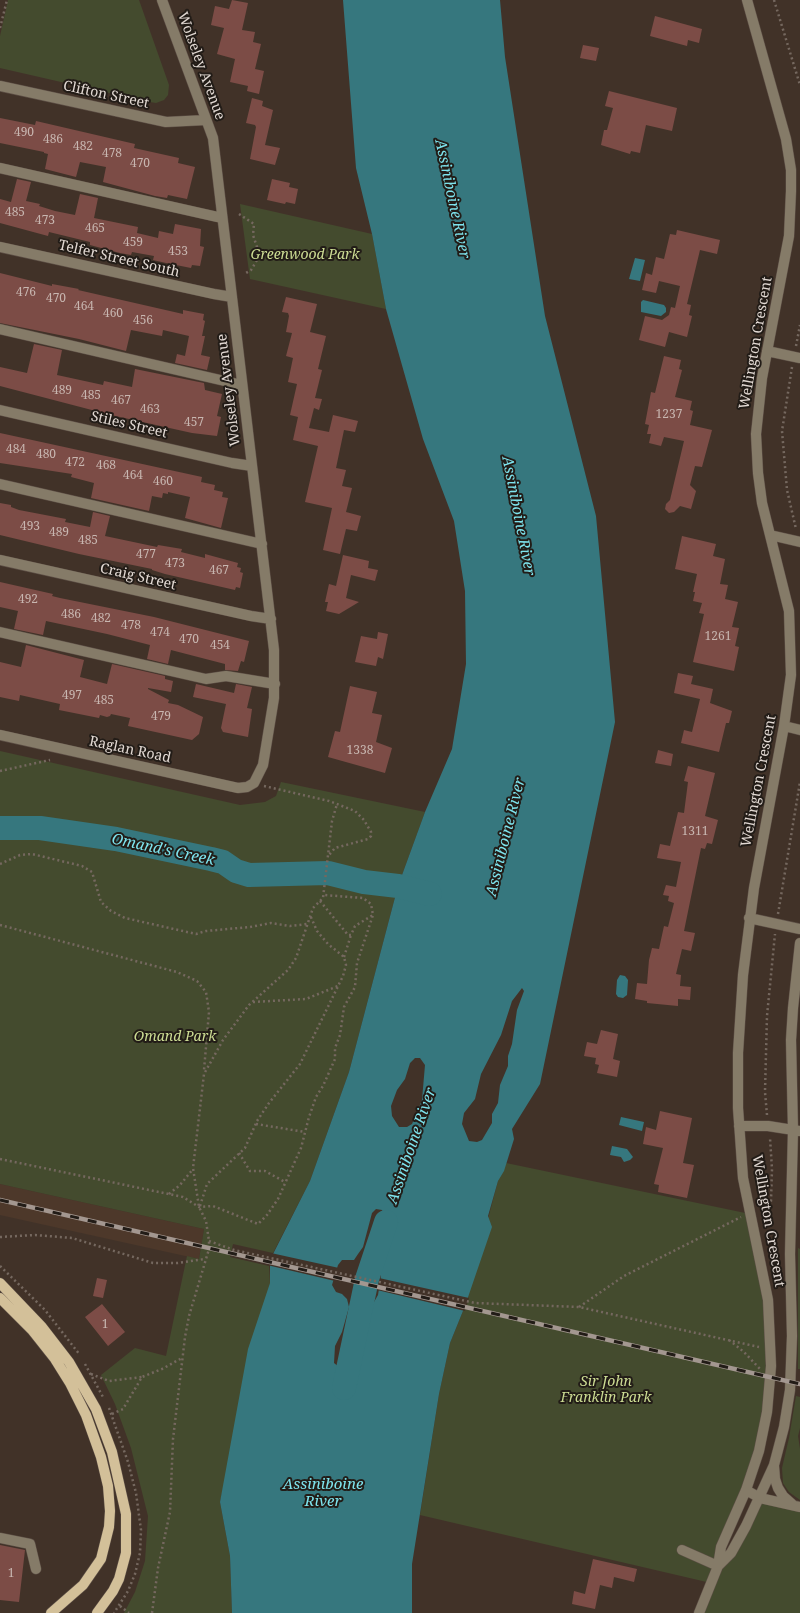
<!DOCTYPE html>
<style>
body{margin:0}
canvas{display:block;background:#413228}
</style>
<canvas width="800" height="1613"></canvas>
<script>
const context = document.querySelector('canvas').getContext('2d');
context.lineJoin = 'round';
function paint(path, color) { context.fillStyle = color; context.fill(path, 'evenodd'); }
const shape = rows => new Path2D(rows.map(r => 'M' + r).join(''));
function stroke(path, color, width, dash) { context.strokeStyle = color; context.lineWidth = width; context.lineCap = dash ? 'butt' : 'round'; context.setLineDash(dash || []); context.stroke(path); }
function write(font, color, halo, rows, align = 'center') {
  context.font = font + ' "Noto Serif",serif'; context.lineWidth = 4; context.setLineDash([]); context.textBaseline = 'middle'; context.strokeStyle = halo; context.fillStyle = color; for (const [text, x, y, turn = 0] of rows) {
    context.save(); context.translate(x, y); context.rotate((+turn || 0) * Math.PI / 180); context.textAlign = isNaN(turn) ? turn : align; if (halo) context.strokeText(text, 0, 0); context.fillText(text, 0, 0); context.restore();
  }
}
paint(shape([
 [0,1184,204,1229,199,1259,0,1215]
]), '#4d382a');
paint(shape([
 [8,0,139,0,169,85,168,95,164,100,156,103,144,101,0,68,0,36],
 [240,204,372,234,386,309,250,279],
 [0,751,240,805,265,802,276,796,281,782,425,812,398,886,349,1072,310,1181,273,1253,233,1244,230,1257,269,1266,270,1283,220,1502,230,1556,232,1613,124,1613,135,1592,145,1561,148,1516,131,1448,115,1404,101,1375,135,1348,166,1356,187,1256,199,1259,204,1229,0,1184,0,834,64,835,131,852,202,864,206,850,125,834,59,824,28,821,0,823],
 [506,1163,750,1214,764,1276,767,1412,718,1566,760,1498,800,1507,800,1613,699,1613,711,1583,420,1515,439,1394,450,1343,465,1306,498,1181],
 [798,1248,800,1249,800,1369,798,1369],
 [796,1396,800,1397,800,1428,798,1436,800,1449,800,1500,789,1492,783,1483,782,1468,789,1438]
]), '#444b2e');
paint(shape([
 [343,0,500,0,505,57,545,316,596,516,615,722,540,1084,512,1129,514,1139,504,1171,498,1181,488,1216,492,1227,465,1306,450,1343,439,1394,412,1564,412,1613,232,1613,230,1556,220,1502,248,1349,270,1283,270,1260,310,1181,349,1072,398,886,425,812,452,749,466,664,465,591,454,521,423,439,386,309,372,234,356,168],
 [522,988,524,991,517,1010,512,1044,508,1056,508,1066,500,1085,498,1103,492,1114,492,1123,482,1140,477,1142,469,1141,462,1124,464,1113,475,1099,481,1074,501,1035,512,1001],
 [415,1058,420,1058,425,1065,422,1100,412,1124,407,1127,399,1127,392,1116,391,1106,397,1090,405,1079,410,1063],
 [376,1209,382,1210,384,1214,375,1250,381,1276,378,1295,366,1316,361,1337,355,1349,345,1365,339,1367,334,1363,335,1346,342,1332,349,1307,347,1299,342,1294,336,1292,332,1285,338,1265,342,1260,354,1260,358,1254,363,1247,372,1213],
 [635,258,645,260,640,281,629,279],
 [643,300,664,305,666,308,666,312,661,316,641,312,641,302],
 [620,975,625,976,628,980,627,995,623,998,618,997,616,994,617,980],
 [621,1117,644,1122,642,1131,619,1125],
 [612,1146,627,1149,633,1157,630,1160,624,1162,621,1157,610,1155]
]), '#36777e');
paint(shape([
 [271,1253,339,1268,335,1281,267,1265],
 [379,1278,469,1298,465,1311,377,1290]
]), '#413228');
stroke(shape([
 [0,828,40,828,116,839,211,859,223,862,236,871,249,875,328,873,364,882,398,886,430,894],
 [344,1388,367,1279,386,1222]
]), '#36777e', 24);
paint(shape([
 [232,0,248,3,242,30,255,32,253,42,261,44,255,69,264,71,259,94,247,91,248,86,230,82,235,59,217,54,224,28,211,25,215,6,229,9],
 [655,16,702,29,699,43,688,40,687,46,650,36],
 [583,45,599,48,596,61,580,58],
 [609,91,677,108,672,131,646,125,640,153,631,151,630,154,601,145,604,130,607,130,613,108,605,106],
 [252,98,263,101,262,106,273,110,265,145,280,148,275,165,250,159,256,127,255,125,246,123],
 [0,118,35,125,36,121,135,144,134,148,179,158,178,163,195,167,187,199,168,195,167,198,155,196,103,182,106,167,80,162,76,177,45,169,48,154,44,153,44,152,0,143],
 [17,179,31,182,26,201,40,204,39,206,55,211,75,215,80,194,98,198,94,218,138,227,137,233,158,238,159,231,173,234,175,224,201,229,200,246,204,247,200,266,192,265,191,268,166,263,153,260,154,256,132,252,131,255,120,253,90,245,90,242,49,232,48,236,0,223,0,199,11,202],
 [272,179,290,183,289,187,298,189,295,204,286,202,285,204,267,200],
 [677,230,720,240,717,254,700,250,687,304,691,305,689,315,692,316,687,337,669,332,665,347,639,340,645,316,662,320,669,315,671,307,675,308,680,286,659,281,656,293,642,290,646,273,652,275,656,257,664,259,670,234,676,235],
 [0,273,52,286,52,284,79,289,78,290,183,314,183,310,204,314,203,320,205,321,202,336,205,336,201,355,210,357,207,370,175,363,177,354,185,356,189,336,163,330,162,336,131,330,126,351,79,339,0,323],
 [286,297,317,304,310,332,326,336,318,369,322,370,315,398,322,399,319,410,314,408,309,428,329,432,333,415,358,421,355,432,344,430,336,468,346,470,342,486,352,488,346,512,361,516,357,531,346,529,340,554,323,550,332,508,305,502,318,446,293,440,298,417,290,415,297,384,288,382,293,358,286,356,292,333,286,332,289,316,288,313,282,312],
 [34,344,62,350,57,375,103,385,104,381,132,387,135,369,204,383,205,390,222,394,217,416,221,417,217,436,192,433,111,415,0,386,0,367,27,373],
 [664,356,681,360,679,369,682,370,675,397,692,401,690,410,693,411,690,425,712,430,702,467,695,466,690,485,696,491,691,509,680,506,674,512,669,513,665,509,666,504,670,500,684,441,664,437,661,446,649,443,651,434,647,434,649,425,645,424,651,392,655,393],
 [0,433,202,477,201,482,215,485,214,490,223,492,222,497,228,498,221,528,185,518,190,497,168,492,168,494,163,493,162,498,152,496,149,511,91,498,94,483,71,477,72,474,0,463],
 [0,503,11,505,11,507,19,510,66,519,65,522,90,527,93,512,110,516,105,536,157,547,158,545,182,549,181,552,205,558,205,554,238,563,237,567,241,568,240,572,243,573,240,588,236,587,235,590,165,574,152,570,152,569,79,554,0,535],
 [682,536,716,544,713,556,725,559,720,584,728,585,725,599,738,602,732,627,739,628,735,646,739,647,734,671,693,662,704,614,699,613,702,603,693,601,695,592,693,592,697,574,675,569],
 [343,555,369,561,368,568,378,570,375,581,351,575,346,598,359,602,339,614,326,611,328,602,325,602,329,584,336,586],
 [0,582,53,594,52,596,60,598,154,617,249,641,244,662,241,661,238,671,225,670,225,664,171,650,168,664,147,659,150,645,107,634,46,621,43,635,14,629,18,611,0,607],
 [378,632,388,634,383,659,378,657,376,666,355,662,361,636,377,639],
 [26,645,84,660,80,677,107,684,112,664,165,676,165,679,173,681,171,692,148,688,148,689,169,700,168,703,178,705,203,717,199,734,192,740,128,726,130,718,111,714,110,716,107,717,100,715,99,718,59,710,60,704,20,695,19,701,0,697,0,662,21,667],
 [678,673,693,676,691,684,713,689,710,703,732,711,729,723,726,723,719,752,681,743,684,730,692,732,700,699,674,693],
 [196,684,234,693,236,684,252,687,247,708,252,709,248,737,223,732,221,728,226,704,193,697],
 [350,686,377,692,372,713,382,715,376,742,392,748,385,773,328,757,335,731,340,732],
 [658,750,673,754,671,766,655,763],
 [688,766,715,773,705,816,718,820,712,844,707,843,705,849,701,848,684,931,695,933,691,951,682,949,676,974,681,975,680,986,691,987,690,1000,678,999,678,1006,647,1003,647,1001,635,999,637,983,647,984,649,960,652,948,659,949,664,926,668,927,674,903,668,901,669,896,663,895,666,885,676,887,681,862,657,858,660,844,670,846,678,812,684,813,688,782,684,781],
 [601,1030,618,1034,613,1059,620,1061,617,1077,597,1073,599,1065,595,1064,596,1058,584,1056,587,1042,597,1044],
 [660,1111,692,1118,683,1163,694,1165,687,1198,658,1192,659,1185,654,1184,663,1148,643,1144,646,1127,656,1130],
 [97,1278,107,1280,103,1298,93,1296],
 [102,1304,125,1332,108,1346,85,1317],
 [0,1545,25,1550,19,1602,0,1600],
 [593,1559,637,1569,634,1582,614,1577,612,1588,600,1585,595,1609,572,1604,574,1591,585,1594]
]), '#7c4c46');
const minor = shape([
 [0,86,166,122,206,120],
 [0,168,222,218],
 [0,247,214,294,232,297],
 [0,329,242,385],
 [767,351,800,358],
 [0,410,232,463,252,466],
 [0,484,262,544],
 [770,535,800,542],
 [0,560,251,616,271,619],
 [0,632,206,679,226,676,275,684],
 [784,726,800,730],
 [0,735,238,788,247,787,254,783,263,765,274,698,274,650,213,138,162,0],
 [749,918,800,929],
 [739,1126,768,1126,800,1131],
 [774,1466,775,1479,778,1488,783,1496,792,1504],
 [746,1490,760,1498,800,1507],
 [0,1538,30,1544,36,1569],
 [682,1550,718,1566],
 [718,1566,731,1553,746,1526,774,1465,784,1427,790,1390,792,1336,790,1254,793,1130,791,1040,793,1008,800,943],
 [699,1613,718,1566,721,1547,746,1490,759,1451,767,1412,771,1366,768,1300,743,1178,738,1108,738,1053,743,975,754,888,784,726,791,675,789,611,762,503,758,473,756,434,762,378,789,236,791,191,791,170,786,139,747,0]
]);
const major = shape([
 [0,1283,42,1327,69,1362,96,1409,112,1452,126,1514,126,1553,119,1579,113,1591,97,1613],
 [0,1298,32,1330,55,1359,70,1383,86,1415,101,1457,108,1486,110,1511,109,1527,101,1559,83,1585,51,1613]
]);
stroke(minor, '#5e5047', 11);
stroke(major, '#5e5047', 11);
stroke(shape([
 [774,0,800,85],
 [0,28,7,0],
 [239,214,254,224,253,235,257,247,257,260,251,270,246,273],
 [796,346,800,325],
 [792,367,782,431,787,490,796,529],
 [0,771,50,760],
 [264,786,329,801,355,811,364,820,371,832,371,836,368,839,335,848,329,855],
 [0,864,20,855,32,854,82,866,92,872,101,902,111,911,125,918,196,934,206,931,250,927,271,923,290,926,307,924],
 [320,901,348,935,351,935,355,926,373,915,371,904,363,898,324,895],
 [778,914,800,782],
 [0,925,177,972,197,981,206,992,209,1012,204,1070],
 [344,957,351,935],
 [253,1002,306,999,338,986],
 [767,1115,765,1092,767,1016,775,934],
 [256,1124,305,1132],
 [239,1153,250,1171,265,1171,285,1182],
 [0,1159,183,1197,199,1207,213,1206,258,1224,267,1215,278,1199,301,1148,309,1117,316,1097,323,1086,335,1059,335,1048,340,1035,344,1007,355,987,357,963,373,915],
 [169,1194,180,1185,193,1169],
 [200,1206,207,1184,245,1148,257,1121,269,1103,300,1064,343,976,346,965,344,957,328,944,317,931,310,915],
 [761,1211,766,1210,771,1201,772,1169,770,1138],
 [0,1237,35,1235,72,1238,153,1263,178,1263,205,1259],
 [209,1241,234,1250,475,1303,579,1307,759,1347],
 [0,1266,45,1310,80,1355],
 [579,1307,624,1276,741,1217],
 [729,1340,744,1352,760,1369],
 [85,1364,103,1397],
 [91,1374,109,1381,142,1377],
 [109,1408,128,1462,136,1493,141,1530,140,1553,135,1574,128,1591,114,1613],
 [112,1414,123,1409,142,1377,162,1369,182,1358],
 [120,1606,129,1613],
 [152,1613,158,1568,170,1512,173,1439,185,1337,189,1316,209,1249,209,1241,206,1221,199,1207,193,1168,204,1074,223,1040,249,1005,288,970,296,958,313,908,323,898,332,821,337,804]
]), '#75685f', 2.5, [2, 3]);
stroke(minor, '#857b68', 10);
stroke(major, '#d3c099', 10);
const rail = shape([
 [0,1200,800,1384]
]);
stroke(rail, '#a39790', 4.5);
stroke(rail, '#221c17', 3, [9]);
write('12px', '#c8b6b0', null, [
 ["490",24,133],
 ["486",53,140],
 ["482",83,147],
 ["478",112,154],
 ["470",140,164],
 ["485",15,213],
 ["473",45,221],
 ["465",95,229],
 ["459",133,243],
 ["453",178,252],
 ["476",26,293],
 ["470",56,299],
 ["464",84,307],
 ["460",113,314],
 ["456",143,321],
 ["489",62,391],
 ["485",91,396],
 ["467",121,401],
 ["463",150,410],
 ["1237",669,415],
 ["457",194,423],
 ["484",16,450],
 ["480",46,455],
 ["472",75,463],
 ["468",106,466],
 ["464",133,476],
 ["460",163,482],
 ["493",30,527],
 ["489",59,533],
 ["485",88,541],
 ["477",146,555],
 ["473",175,564],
 ["467",219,571],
 ["492",28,600],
 ["486",71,615],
 ["482",101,619],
 ["478",131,626],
 ["474",160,633],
 ["1261",718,637],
 ["470",189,640],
 ["454",220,646],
 ["497",72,696],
 ["485",104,701],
 ["479",161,717],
 ["1338",360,751],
 ["1311",695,832],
 ["1",105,1325],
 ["1",11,1574]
]);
write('14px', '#e2d9d3', '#221c17', [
 ["Wolseley Avenue",201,66,70],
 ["Clifton Street",106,95,12],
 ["Telfer Street South",119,259,13],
 ["Wellington Crescent",756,343,-80],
 ["Wolseley Avenue",229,390,-97],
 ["Stiles Street",129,425,13],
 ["Craig Street",138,577,13],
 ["Raglan Road",130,750,12],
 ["Wellington Crescent",759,781,-79],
 ["Wellington Crescent",768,1221,80]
]);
write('italic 14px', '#ccdc93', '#221c17', [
 ["Greenwood Park",305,255],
 ["Omand Park",175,1037],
 ["Sir John",606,1382],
 ["Franklin Park",606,1398]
]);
write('italic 15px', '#7ee4ee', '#221c17', [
 ["Assiniboine River",452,199,78],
 ["Assiniboine River",518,516,79],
 ["Assiniboine River",506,837,-76],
 ["Omand's Creek",163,850,12],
 ["Assiniboine River",412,1146,-71],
 ["Assiniboine",323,1485],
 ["River",323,1502]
]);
</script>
